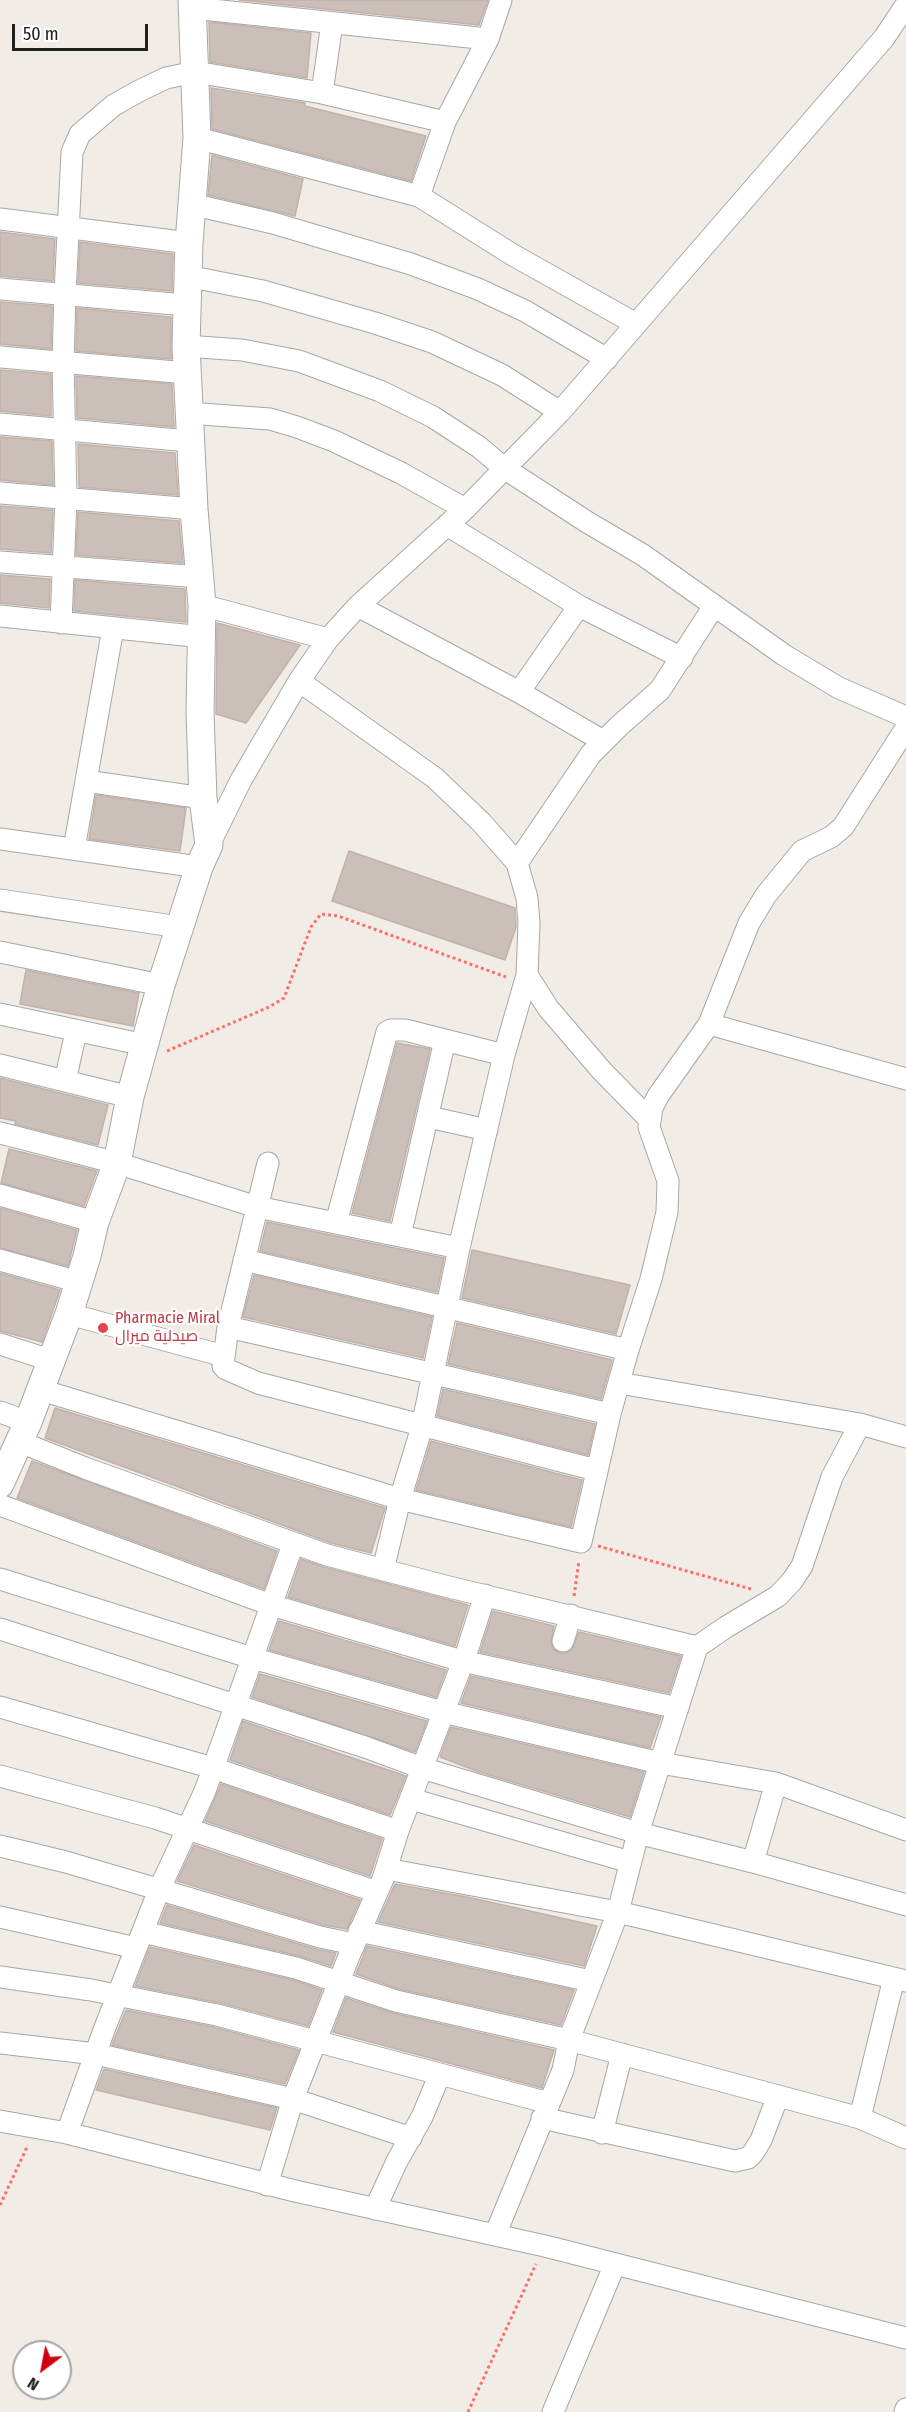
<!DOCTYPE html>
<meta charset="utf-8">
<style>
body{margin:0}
#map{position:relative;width:906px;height:2412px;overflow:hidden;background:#f1ede6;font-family:"Fira Sans Condensed",sans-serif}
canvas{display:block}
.north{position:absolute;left:12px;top:2340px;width:60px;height:60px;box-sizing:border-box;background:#fff;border:2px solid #a6a6a6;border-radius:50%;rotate:212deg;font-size:16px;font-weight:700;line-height:24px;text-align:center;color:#202020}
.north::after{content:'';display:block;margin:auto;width:21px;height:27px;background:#d1000f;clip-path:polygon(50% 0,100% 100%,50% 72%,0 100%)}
.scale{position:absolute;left:12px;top:24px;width:136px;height:27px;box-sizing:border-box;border:3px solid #202020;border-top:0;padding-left:8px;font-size:18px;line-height:21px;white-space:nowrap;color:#202020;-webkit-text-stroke:4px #fff;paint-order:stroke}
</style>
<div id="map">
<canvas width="906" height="2412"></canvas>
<div class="north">N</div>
<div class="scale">50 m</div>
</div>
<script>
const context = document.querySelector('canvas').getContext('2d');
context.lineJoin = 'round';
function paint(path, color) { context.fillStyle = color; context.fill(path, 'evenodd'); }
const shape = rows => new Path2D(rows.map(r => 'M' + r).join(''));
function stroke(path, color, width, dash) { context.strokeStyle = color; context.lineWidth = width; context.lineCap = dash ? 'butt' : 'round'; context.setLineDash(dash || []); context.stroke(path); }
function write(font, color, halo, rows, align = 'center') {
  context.font = font + ' "Fira Sans Condensed",Cairo,sans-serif'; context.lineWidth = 4.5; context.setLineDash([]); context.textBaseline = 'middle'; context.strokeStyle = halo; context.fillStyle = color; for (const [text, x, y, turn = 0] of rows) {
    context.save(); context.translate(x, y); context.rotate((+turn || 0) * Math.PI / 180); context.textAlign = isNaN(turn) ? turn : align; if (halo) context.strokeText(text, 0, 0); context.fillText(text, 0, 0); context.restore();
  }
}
const building = shape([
 [239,0,488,0,479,25,239,0],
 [209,22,311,33,307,78,210,62,209,22],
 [211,88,305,103,305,106,426,136,411,181,212,129,211,88],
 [212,155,303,179,295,216,208,195,212,155],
 [0,232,55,239,53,281,0,276,0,232],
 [80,242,173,254,172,291,78,283,80,242],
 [0,302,52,306,51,349,0,344,0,302],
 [77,308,171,317,171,359,76,351,77,308],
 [0,370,51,374,51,416,0,411,0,370],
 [76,376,172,384,174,427,77,418,76,376],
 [0,437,52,441,53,485,0,480,0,437],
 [78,444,175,453,178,495,79,487,78,444],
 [0,506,53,510,51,553,0,549,0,506],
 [78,512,179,521,183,563,76,555,78,512],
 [0,575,50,579,49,608,0,603,0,575],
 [75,580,185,589,186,622,74,611,75,580],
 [217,623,300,645,246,723,216,714,217,623],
 [96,795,186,808,180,851,89,839,96,795],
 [349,851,515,908,516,927,505,960,332,901,349,851],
 [26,970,139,993,133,1026,20,1004,26,970],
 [397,1043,430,1049,390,1221,352,1213,397,1043],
 [0,1078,108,1105,98,1145,15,1124,16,1121,0,1118,0,1078],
 [9,1149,97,1171,84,1206,1,1183,9,1149],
 [0,1208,77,1230,68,1266,0,1248,0,1208],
 [267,1222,444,1258,437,1292,260,1251,267,1222],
 [472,1250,630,1285,616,1334,462,1298,472,1250],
 [0,1273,60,1290,42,1342,0,1331,0,1273],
 [254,1275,432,1317,423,1358,243,1317,254,1275],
 [457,1323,612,1360,601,1399,448,1364,457,1323],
 [443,1389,595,1424,588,1455,437,1416,443,1389],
 [55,1408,385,1508,371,1553,331,1543,45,1438,55,1408],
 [431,1441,582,1480,571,1527,416,1490,431,1441],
 [32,1461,277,1551,264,1589,17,1498,32,1461],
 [301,1559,324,1567,468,1605,455,1646,288,1597,301,1559],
 [493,1611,554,1626,551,1643,553,1649,560,1653,566,1653,572,1650,579,1632,681,1656,669,1693,480,1652,493,1611],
 [279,1621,446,1670,436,1697,269,1650,279,1621],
 [260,1674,427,1721,415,1752,252,1697,260,1674],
 [471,1676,661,1717,650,1748,461,1703,471,1676],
 [243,1721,406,1776,390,1815,230,1760,243,1721],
 [451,1727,644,1772,630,1817,479,1772,440,1757,451,1727],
 [221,1784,382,1839,370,1876,205,1821,221,1784],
 [194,1845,360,1900,347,1929,323,1925,177,1881,194,1845],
 [395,1884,467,1897,597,1926,584,1966,378,1922,395,1884],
 [167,1905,316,1949,336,1953,331,1966,299,1956,160,1923,167,1905],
 [367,1946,574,1990,561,2025,399,1989,356,1974,367,1946],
 [150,1947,293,1980,322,1990,308,2026,220,2003,135,1986,150,1947],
 [346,1998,393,2013,554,2050,542,2088,333,2032,346,1998],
 [126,2010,214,2027,299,2050,285,2084,112,2045,126,2010],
 [104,2069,277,2108,270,2130,96,2090,104,2069]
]);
paint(building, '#cabfb9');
stroke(building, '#c4b2a8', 1.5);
const minor = shape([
 [193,8,488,39],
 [322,93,332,23],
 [445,122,488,39,501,0],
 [197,138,419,196,513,255,636,324],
 [191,204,273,223,411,264,478,289,525,311,607,359],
 [0,219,189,243],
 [187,276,263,291,375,323,432,342,502,375,560,412],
 [0,289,186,305],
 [186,346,242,350,299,361,380,391,433,417,479,447,504,468,587,522,643,555,784,655,839,688,906,717],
 [0,357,188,373],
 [188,413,270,419,297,427,334,441,401,473,465,509],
 [0,424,189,441],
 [0,493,194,509],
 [447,525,579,606,682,658],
 [0,562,200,577],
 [202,605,328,639],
 [358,606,519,692,603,741],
 [0,616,203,637],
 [61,623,66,498,63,362,65,294,72,152,80,134,114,105,139,91,166,78,195,72,322,93,445,122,419,196],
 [299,681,435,778,481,822,517,863,527,898,529,923,527,975,548,1008,602,1071,649,1119],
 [519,692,579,606],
 [86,781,203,798],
 [0,839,199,867],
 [209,845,241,780,299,681,328,639,358,606,465,509,560,412,884,38,906,5],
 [74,849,113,628],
 [517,863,591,754,619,726,660,690,714,606],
 [0,900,179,927],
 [0,952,161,985],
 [0,1014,145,1045],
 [709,1024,906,1079],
 [0,1065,130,1097],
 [65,1081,76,1032],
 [429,1117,487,1130],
 [0,1133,117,1163,257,1207,459,1248],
 [268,1163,228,1327,223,1366,226,1369,258,1383,596,1470],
 [0,1195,95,1222],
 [336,1223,387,1032,391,1030,405,1030,504,1055],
 [400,1236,445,1040],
 [0,1260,79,1282],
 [244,1260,628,1350],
 [69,1314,224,1356],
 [228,1327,610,1414],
 [0,1344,53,1361],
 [619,1383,860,1424,906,1437],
 [41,1390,400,1499,581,1542,610,1414,628,1350,651,1279,667,1212,668,1181,649,1127,652,1108,658,1096,709,1024,749,923,766,895,802,851,831,837,843,827,906,728],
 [0,1412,28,1422],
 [20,1442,85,1468,327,1555,445,1586,697,1647],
 [0,1505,271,1605,462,1661,678,1708],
 [383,1570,400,1499,422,1427,459,1248,504,1055,527,975],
 [0,1579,252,1658,443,1712,660,1763,776,1783,906,1830],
 [0,1629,365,1747,422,1768,638,1833,753,1862,906,1905],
 [563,1641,571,1615],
 [0,1707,213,1768,398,1831],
 [0,1776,155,1818,377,1892],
 [411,1799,630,1862],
 [0,1846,66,1862,320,1937,354,1944],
 [753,1862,776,1783],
 [386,1869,618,1912,906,1981],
 [0,1917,136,1948],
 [359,1931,591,1981],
 [143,1932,296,1968,396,2001,569,2040,838,2112,860,2118,906,2138],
 [0,1977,91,1990,217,2015,549,2103],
 [0,2043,96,2054,293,2099,411,2138],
 [542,2118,735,2161,748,2158,753,2153,761,2140,778,2096],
 [860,2118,894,1978],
 [0,2121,67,2133,295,2191,545,2246,906,2338],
 [67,2133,104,2030,159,1890,205,1791,293,1544],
 [602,2133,622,2054],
 [267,2185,293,2099,349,1956,383,1879,398,1831,467,1651,485,1595],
 [375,2209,397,2161,422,2117,440,2074],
 [495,2235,563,2070,569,2040,618,1912,638,1833,697,1647,726,1627,778,1596,792,1581,802,1566,832,1477,860,1424],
 [553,2412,615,2264],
 [905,2412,906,2409]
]);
const tertiary = shape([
 [0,1484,28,1422,69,1314,87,1256,95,1222,117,1163,130,1097,161,985,199,867,209,845,203,798,200,713,202,605,194,509,186,346,189,243,197,138,192,0]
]);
stroke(minor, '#a7a7a7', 23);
stroke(tertiary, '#a7a7a7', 29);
stroke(shape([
 [167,1051,269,1007,284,998,311,927,321,914,338,916,506,977],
 [598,1546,751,1589],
 [574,1596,579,1561],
 [0,2205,28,2145],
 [468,2412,536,2264]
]), '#ff6f6a', 3, [3, 3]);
stroke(minor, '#fff', 21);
stroke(tertiary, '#fff', 27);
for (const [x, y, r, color] of [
 [103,1328,6,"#e0444e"]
]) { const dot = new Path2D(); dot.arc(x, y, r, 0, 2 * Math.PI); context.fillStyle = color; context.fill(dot); stroke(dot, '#fff', 2); }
write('16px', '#be3a42', '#fff', [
 ["Pharmacie Miral",115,1319],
 ["صيدلية ميرال",115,1337]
], 'left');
</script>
